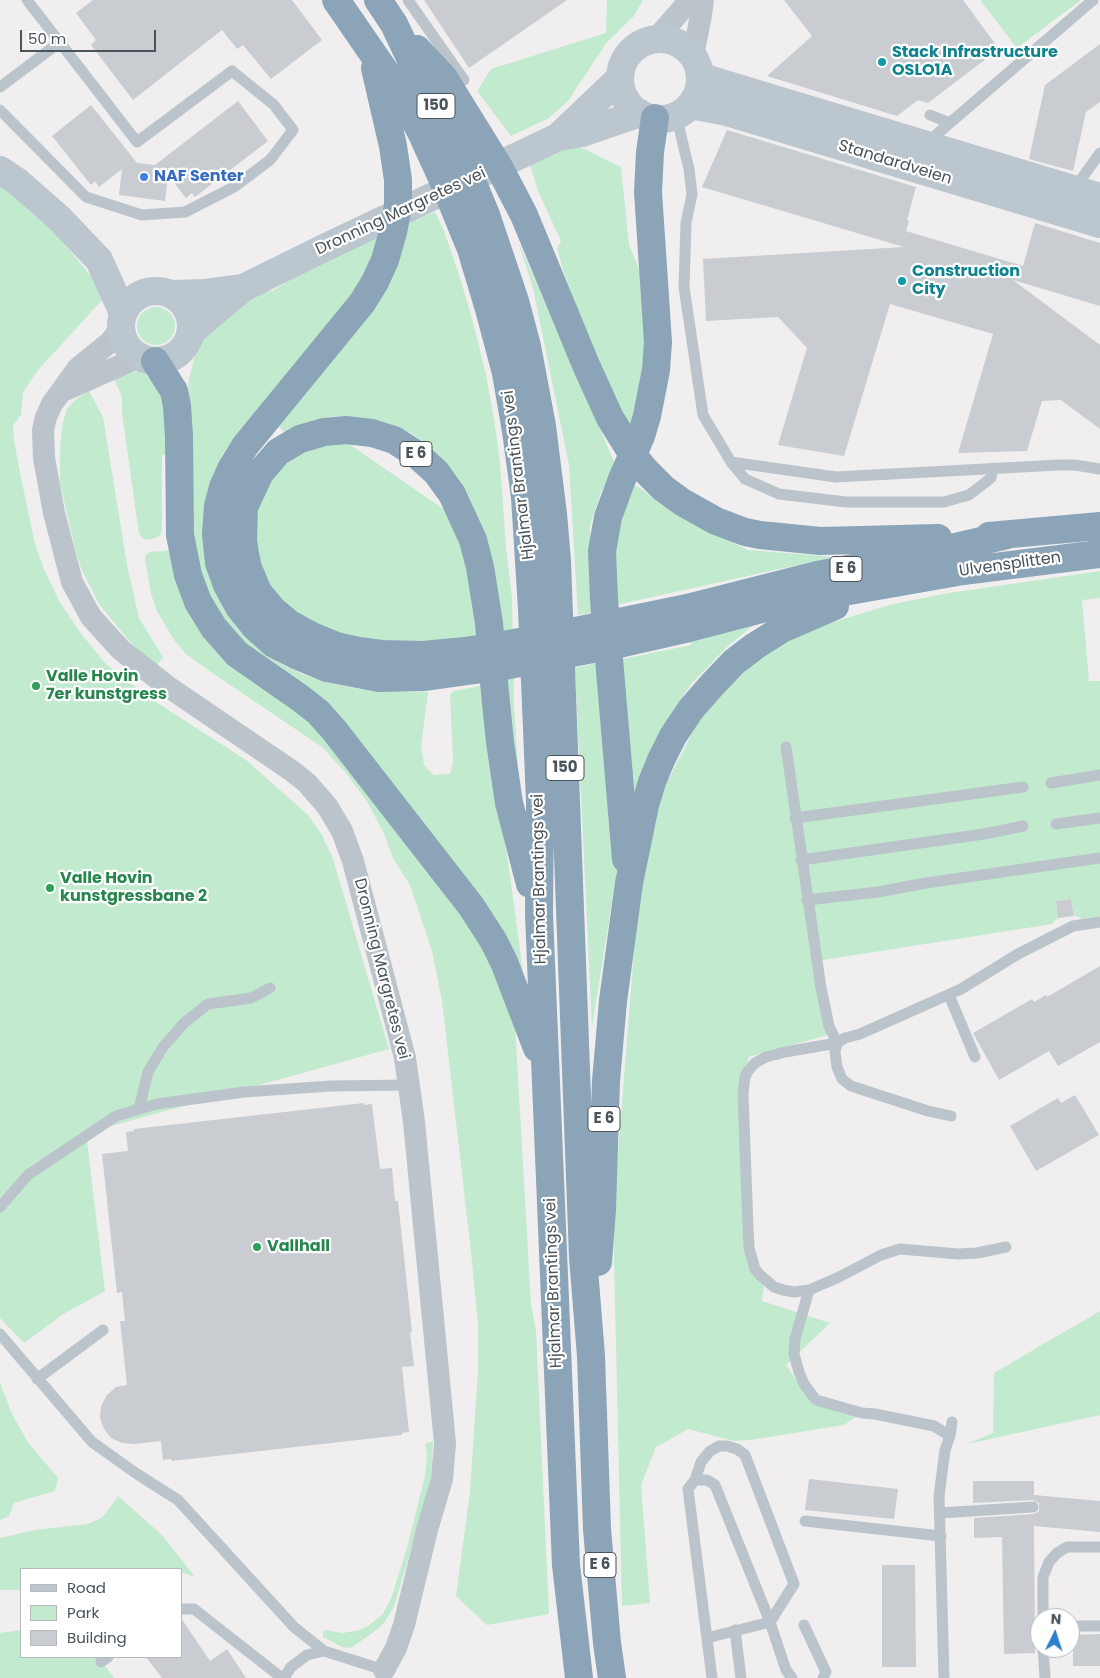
<!DOCTYPE html>
<style>
body{margin:0}
#map{position:relative;width:1100px;height:1678px;overflow:hidden;background:#f1eeef;font-family:Poppins,sans-serif}
canvas{display:block}
.legend{position:absolute;left:20px;top:1568px;width:162px;height:90px;box-sizing:border-box;background:#fff;border:1px solid #b6babd;margin:0;padding:6px 9px;list-style:none;font-size:15px;color:#48535a}
.legend li{display:flex;align-items:center;gap:10px;height:25px}
.legend b{width:25px;border:1px solid #b6babd}
.north{position:absolute;left:1030px;top:1608px;width:50px;height:50px;box-sizing:border-box;background:#fff;border:1px solid #b6babd;border-radius:50%;rotate:4deg;font-size:14px;font-weight:700;line-height:20px;text-align:center;color:#48535a}
.north::after{content:'';display:block;margin:auto;width:18px;height:22px;background:#2c7fcd;clip-path:polygon(50% 0,100% 100%,50% 72%,0 100%)}
.scale{position:absolute;left:20px;top:30px;width:136px;height:22px;box-sizing:border-box;border:2px solid #48535a;border-top:0;padding-left:6px;font-size:15px;line-height:18px;white-space:nowrap;color:#48535a;-webkit-text-stroke:4px #fff;paint-order:stroke}
</style>
<div id="map">
<canvas width="1100" height="1678"></canvas>
<ul class="legend">
<li><b style="height:6px;background:#bcc6ce"></b>Road</li>
<li><b style="height:14px;background:#c1eace"></b>Park</li>
<li><b style="height:14px;background:#c9ccd0"></b>Building</li>
</ul>
<div class="north">N</div>
<div class="scale">50 m</div>
</div>
<script>
const context = document.querySelector('canvas').getContext('2d');
context.lineJoin = 'round';
function paint(path, color) { context.fillStyle = color; context.fill(path, 'evenodd'); }
const shape = rows => new Path2D(rows.map(r => 'M' + r).join(''));
function stroke(path, color, width, dash) { context.strokeStyle = color; context.lineWidth = width; context.lineCap = dash ? 'butt' : 'round'; context.setLineDash(dash || []); context.stroke(path); }
function write(font, color, halo, rows, align = 'center') {
  context.font = font + ' Poppins,sans-serif'; context.lineWidth = 4.5; context.setLineDash([]); context.textBaseline = 'middle'; context.strokeStyle = halo; context.fillStyle = color; for (const [text, x, y, turn = 0] of rows) {
    context.save(); context.translate(x, y); context.rotate((+turn || 0) * Math.PI / 180); context.textAlign = isNaN(turn) ? turn : align; if (halo) context.strokeText(text, 0, 0); context.fillText(text, 0, 0); context.restore();
  }
}
paint(shape([
 [607,0,643,0,634,16,607,42,568,101,549,118,511,136,477,91,491,69,606,33],
 [980,0,1081,0,1017,48],
 [574,144,621,167,629,245,647,289,649,324,633,432,601,376,564,273,557,248,561,241,538,191,530,165],
 [0,185,48,224,100,287,104,298,38,370,23,392,21,415,13,425,14,440,19,468,35,544,44,569,59,601,79,631,105,663,145,695,246,760,308,815,322,835,333,859,389,1049,86,1133,105,1291,62,1315,24,1343,0,1318],
 [435,212,444,231,461,281,473,322,486,375,494,419,500,462,506,548,512,598,514,705,519,784,488,547,471,500,460,480,429,446,411,433,377,420,345,416,329,417,315,420,284,432,276,423,405,224],
 [381,236,356,292,232,441,222,455,209,488,259,648,278,662,304,675,333,684,372,691,428,692,421,746,424,765,434,775,450,774,453,761,450,694,454,691,485,685,496,790,510,875,524,980,498,933,236,641,194,572,187,407,189,379,195,355,209,327,218,317,263,292,272,291,313,267],
 [518,241,616,466,601,492,590,525,593,612,578,615,569,465,533,288],
 '137 326a19 19 0 1 1 38 0a19 19 0 1 1-38 0Z',
 [128,372,139,372,146,375,161,390,172,455,162,455,162,530,160,536,150,540,144,539,139,534,122,413,122,397,113,376],
 [89,391,103,417,127,565,139,618,163,657,156,666,130,642,99,604,81,568,75,548,60,483,60,446,63,422,67,409,75,400],
 [346,442,448,512,466,561,479,636,403,646,342,637,296,618,269,585,261,570,254,528,258,507,267,484,278,469,296,457,313,448],
 [633,483,676,515,748,550,834,557,616,605,615,544,621,509],
 [173,550,175,561,297,706,480,934,515,1025,531,1304,536,1331,549,1614,487,1625,456,1596,470,1492,478,1370,478,1324,471,1252,442,1001,432,951,410,885,393,858,384,834,368,803,347,774,322,747,211,672,186,654,174,640,157,611,151,594,145,558,146,554,150,552],
 [1100,571,1100,598,1082,600,1089,681,1100,681,1100,916,1083,919,1074,915,1071,899,1056,901,1058,917,1052,924,817,961,828,1035,748,1057,746,1246,764,1285,762,1301,830,1323,786,1365,813,1405,862,1413,844,1425,750,1440,734,1441,688,1429,656,1447,641,1485,650,1603,622,1606,613,1215,637,914,656,804,711,696,789,636,889,605,943,594],
 [766,615,728,646,691,684,663,726,631,802,618,660,691,645,691,634],
 [597,663,618,864,592,1027,575,668],
 [1100,1311,1100,1415,967,1444,993,1433,994,1373],
 [0,1383,12,1414,27,1441,58,1478,55,1491,14,1503,9,1516,0,1520],
 [433,1441,431,1479,394,1607,383,1624,378,1629,351,1648,342,1647,323,1637,323,1632,325,1630,343,1633,359,1630,368,1626,383,1614,392,1596,408,1544,425,1476,427,1453,425,1444],
 [118,1496,162,1535,195,1577,181,1572,181,1569,168,1568,166,1569,21,1569,21,1590,0,1590,0,1538,35,1530,88,1524,103,1517],
 [21,1630,21,1657,96,1657,103,1663,114,1678,0,1678,0,1633]
]), '#c1eace');
paint(shape([
 [93,0,292,0,322,40,271,79,243,45,237,49,222,30,133,100,91,45,96,40,76,13],
 [424,0,567,0,469,68],
 [784,0,963,0,999,49,928,103,918,100,897,116,767,76,812,36],
 [1100,44,1100,102,1086,112,1073,171,1029,159,1045,85],
 [238,101,268,141,195,197,192,193,186,198,168,175,165,201,119,195,122,169,99,187,95,181,91,185,52,136,91,105,137,163,155,165],
 [727,130,916,187,907,220,909,221,906,231,1023,266,1035,223,1100,243,1100,306,1013,280,1100,345,1100,429,1061,400,1042,401,1027,451,958,453,993,334,890,304,844,456,778,445,807,348,778,317,706,321,703,259,904,247,702,187],
 [1071,899,1074,916,1058,918,1056,901],
 [1100,966,1100,1042,1058,1066,1049,1051,999,1080,973,1033,1032,999,1034,1002,1046,995,1047,997],
 [1075,1095,1099,1135,1036,1171,1010,1126,1058,1098,1061,1103],
 [364,1103,364,1105,372,1104,380,1169,392,1168,395,1201,398,1201,412,1332,410,1333,414,1366,402,1367,409,1432,402,1433,402,1435,172,1461,171,1459,163,1460,161,1441,134,1444,122,1443,111,1438,104,1429,100,1418,101,1406,107,1395,116,1387,127,1385,120,1321,125,1321,122,1292,117,1293,102,1154,128,1151,126,1132,134,1131,134,1129],
 [809,1479,898,1489,894,1519,805,1510],
 [973,1481,1034,1481,1034,1495,1100,1501,1100,1532,1034,1526,1035,1653,1004,1654,1002,1537,974,1538,974,1518,1034,1514,1039,1511,1039,1503,1033,1500,973,1503],
 [882,1565,915,1565,916,1667,882,1667],
 [181,1618,210,1661,227,1649,246,1678,162,1678,146,1657,181,1657],
 [1100,1634,1100,1666,1073,1666,1073,1635]
]), '#c9ccd0');
stroke(shape([
 [408,0,464,80],
 [0,87,60,42],
 [0,110,86,197,142,215,185,212,234,187,270,160,293,130,274,105,232,71,137,142,27,0],
 [676,115,689,169,692,194,686,223,684,287,703,415,731,462,745,479,779,494,846,502,944,502,969,495,991,478,993,468],
 [930,115,950,123],
 [929,146,937,134,1093,0],
 [1074,189,1100,153],
 [731,462,836,477,1059,465,1075,465,1100,469],
 [786,747,821,988,829,1026,837,1043,785,1052,766,1057,755,1063,748,1071,745,1077,743,1093,748,1228,749,1248,755,1269,760,1275,774,1287,783,1290,794,1292,809,1290],
 [1051,783,1100,775],
 [795,818,1023,787],
 [1056,824,1100,818],
 [801,860,984,834,1023,826],
 [807,900,878,892,926,883,1100,858],
 [949,995,975,1057],
 [139,1109,148,1072,163,1047,184,1023,208,1004,251,998,270,988],
 [951,1116,928,1111,851,1086,842,1079,837,1067,835,1052,837,1043,845,1038,860,1034,961,989,1018,954,1073,926,1100,922],
 [0,1207,28,1175,116,1116,139,1109,157,1104,244,1092,331,1086,410,1085],
 [0,1334,92,1442,137,1474,178,1500,294,1627,324,1651,384,1670,386,1674],
 [37,1379,103,1330],
 [950,1436,934,1426,875,1414,862,1413,816,1400,804,1384,799,1372,794,1354,795,1339,809,1290,837,1278,881,1255,900,1249,958,1254,977,1253,1006,1247],
 [695,1480,701,1462,710,1451,719,1446,727,1446,737,1449,745,1455,794,1584,770,1622,707,1638],
 [940,1513,1033,1507],
 [805,1521,941,1536],
 [181,1609,194,1609,282,1678],
 [1043,1618,1043,1577,1049,1562,1057,1553,1067,1547,1100,1547],
 [804,1625,826,1672,823,1678],
 [1070,1626,1100,1626],
 [735,1630,741,1678],
 [1043,1648,1045,1678],
 [101,1662,108,1657],
 [284,1678,291,1667,307,1655,324,1651],
 [712,1678,688,1489,695,1480,707,1480,715,1485,770,1622,786,1670,792,1678],
 [944,1678,939,1496,945,1450,950,1436,952,1422]
]), '#bbc4ca', 11);
stroke(shape([
 [656,39,690,0],
 [693,56,701,15,703,0],
 [121,328,110,342,78,368,52,404,46,417,43,430,44,458,54,513,72,582,91,617,121,650,167,686,292,771,307,783,327,806,342,831,353,861,405,1058,414,1122,445,1443,442,1479,427,1530,404,1625,396,1648,384,1670],
 [63,391,139,357]
]), '#bbc4ca', 22);
stroke(shape([
 '620 79a40 40 0 1 1 80 0a40 40 0 1 1-80 0Z',
 [700,75,711,80,1100,197],
 [690,105,727,112,1100,224],
 [558,137,620,78],
 [0,170,18,182,59,218,99,260,123,313],
 '121 326a35 35 0 1 1 70 0a35 35 0 1 1-70 0Z',
 [173,294,205,293,243,288],
 [192,331,243,288,326,247,558,137,582,133,640,113]
]), '#bcc6ce', 28);
stroke(shape([
 [336,0,400,93,421,132,441,176,471,249,489,309,506,373,516,431,525,497,532,609,540,801,539,914,566,1565,579,1678],
 [378,0,394,24,411,60,443,119,466,167,486,215,515,301,527,346,542,426,553,514,557,561,583,1257,591,1356,597,1529,607,1643,612,1678],
 [417,49,444,78,499,167,524,215,586,365,610,418,633,455,645,470,663,488,682,502,716,521,745,532,760,535,820,541,938,538],
 [375,68,393,146,398,180,398,206,393,232,385,260,375,282,362,303,245,446,232,467,223,487,218,506,216,534,219,563,227,585,239,607,255,627,274,644,296,655,327,668,379,678,425,677,504,666,614,645,689,628,785,603,849,591,963,571,1100,554],
 [155,361,174,391,177,406,179,436,180,535,188,575,198,602,214,628,237,654,300,698,318,712,334,730,471,906,493,940,504,962,537,1048],
 [989,536,1100,526],
 [626,859,604,600,602,551,608,517,622,479,641,436,647,416,656,370,658,342,648,192,650,152,655,118],
 [530,884,509,803,500,742,496,703,494,682,490,635,489,623,480,567,473,540,452,494,436,472,416,454,394,440,372,433,346,430,324,432,300,439,278,452,260,473,244,507,243,540,245,554,248,568,258,592,273,610,290,624,312,636,336,646,358,651,382,654,423,655,465,651,498,646,546,637,687,608,817,575,926,554,1007,535],
 [598,1262,602,1209,606,1081,613,1001,629,883,645,805,652,782,661,760,673,736,691,709,713,684,734,662,755,646,782,629,835,606]
]), '#8ba4b8', 28);
for (const [x, y, r, color] of [
 [882,62,5,"#0f9aa8"],
 [144,177,5,"#3f7fe0"],
 [902,281,5,"#0f9aa8"],
 [36,686,5,"#2e9e5b"],
 [50,888,5,"#2e9e5b"],
 [257,1247,5,"#2e9e5b"]
]) { const dot = new Path2D(); dot.arc(x, y, r, 0, 2 * Math.PI); context.fillStyle = color; context.fill(dot); stroke(dot, '#fff', 2); }
for (const [x, y, w] of [
 [436,106,38],
 [416,454,32],
 [846,569,32],
 [565,768,38],
 [604,1119,32],
 [600,1565,32]
]) { const box = new Path2D(); box.roundRect(x - w / 2, y - 12.5, w, 25, 4); context.fillStyle = '#fff'; context.fill(box); stroke(box, '#48535a', 1); }
write('bold 15px', '#48535a', null, [
 ["150",436,106],
 ["E 6",416,454],
 ["E 6",846,569],
 ["150",565,768],
 ["E 6",604,1119],
 ["E 6",600,1565]
]);
write('bold 16px', '#0d838f', '#fff', [
 ["Stack Infrastructure",892,53],
 ["OSLO1A",892,71],
 ["Construction",912,272],
 ["City",912,290]
], 'left');
write('16px', '#48535a', '#fff', [
 ["Standardveien",895,163,17],
 ["Dronning Margretes vei",401,212,-25],
 ["Hjalmar Brantings vei",519,475,-97],
 ["Ulvensplitten",1010,565,-8],
 ["Hjalmar Brantings vei",540,879,-91],
 ["Dronning Margretes vei",381,969,76],
 ["Hjalmar Brantings vei",554,1283,-92]
]);
write('bold 16px', '#366cbe', '#fff', [
 ["NAF Senter",154,177]
], 'left');
write('bold 16px', '#27864d', '#fff', [
 ["Valle Hovin",46,677],
 ["7er kunstgress",46,695],
 ["Valle Hovin",60,879],
 ["kunstgressbane 2",60,897],
 ["Vallhall",267,1247]
], 'left');
</script>
